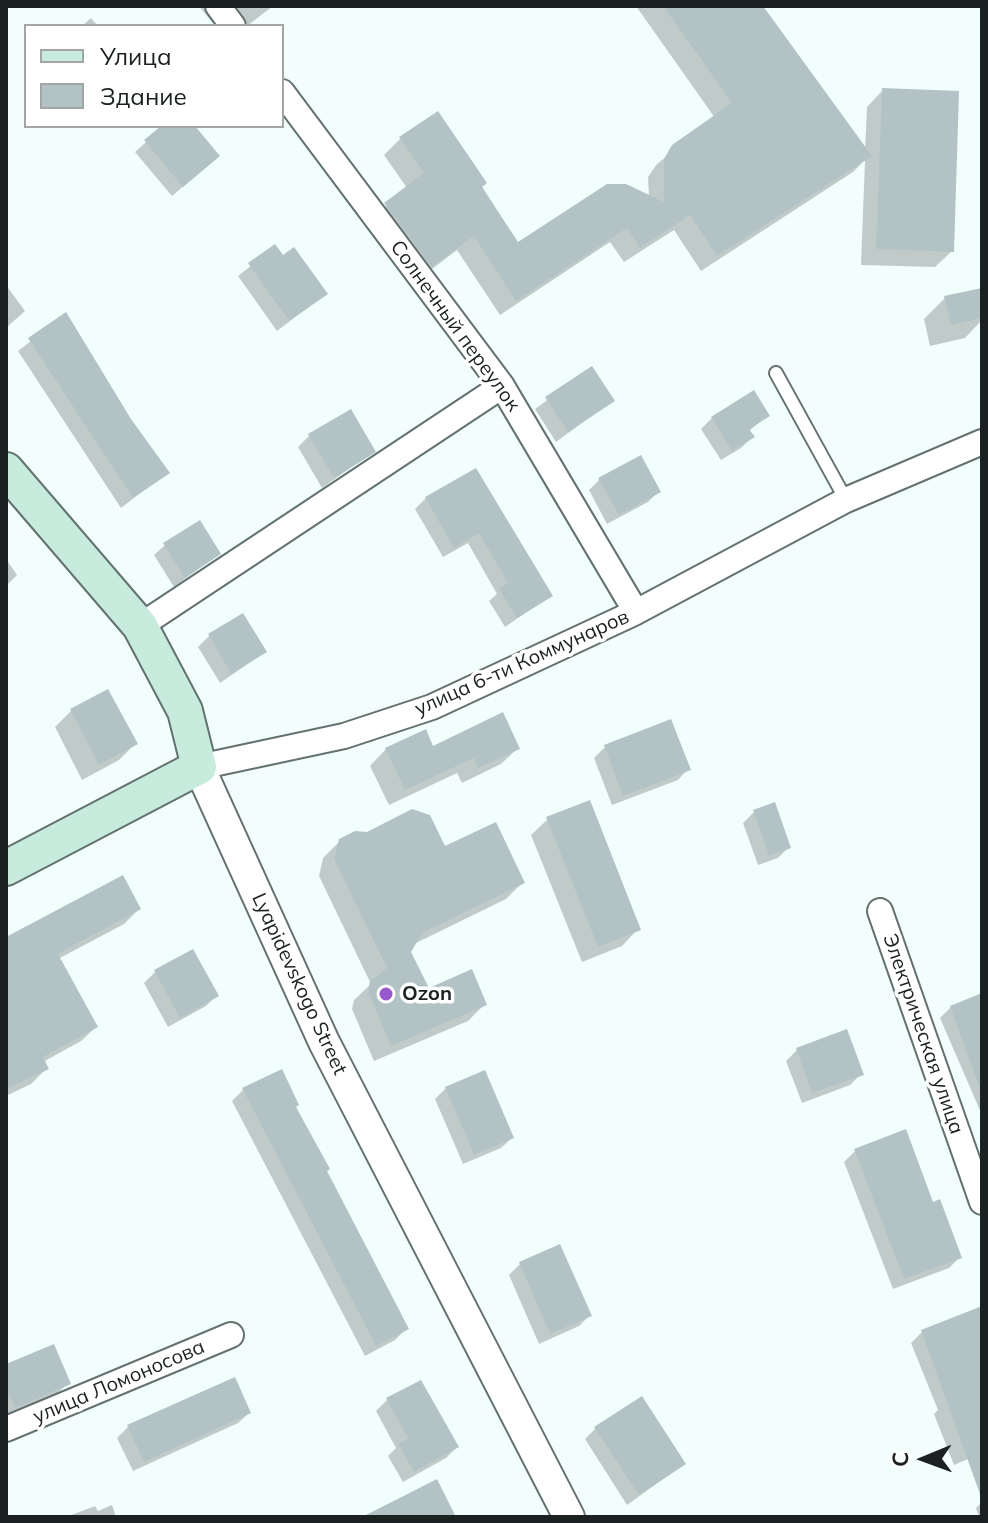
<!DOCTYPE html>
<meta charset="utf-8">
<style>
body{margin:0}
#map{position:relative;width:988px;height:1523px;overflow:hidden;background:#f1fefc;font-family:Mulish,sans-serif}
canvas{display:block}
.frame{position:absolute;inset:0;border:8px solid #1b2120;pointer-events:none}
.legend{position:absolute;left:24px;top:24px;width:260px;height:104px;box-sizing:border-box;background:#fff;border:2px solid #a4a6a6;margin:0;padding:10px 14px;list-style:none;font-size:24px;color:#1b2120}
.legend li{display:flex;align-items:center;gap:16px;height:40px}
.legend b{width:40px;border:2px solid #a4a6a6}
.north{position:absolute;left:884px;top:1419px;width:80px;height:80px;-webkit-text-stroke:6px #fff;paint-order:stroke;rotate:269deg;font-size:22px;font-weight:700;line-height:32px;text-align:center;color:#1b2120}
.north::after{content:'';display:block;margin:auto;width:28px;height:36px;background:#1b2120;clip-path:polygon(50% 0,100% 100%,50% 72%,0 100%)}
</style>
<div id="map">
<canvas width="988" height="1523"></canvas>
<div class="frame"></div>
<ul class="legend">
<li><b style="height:10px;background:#c7ecdd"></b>Улица</li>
<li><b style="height:22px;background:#b2c2c5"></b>Здание</li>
</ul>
<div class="north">С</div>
</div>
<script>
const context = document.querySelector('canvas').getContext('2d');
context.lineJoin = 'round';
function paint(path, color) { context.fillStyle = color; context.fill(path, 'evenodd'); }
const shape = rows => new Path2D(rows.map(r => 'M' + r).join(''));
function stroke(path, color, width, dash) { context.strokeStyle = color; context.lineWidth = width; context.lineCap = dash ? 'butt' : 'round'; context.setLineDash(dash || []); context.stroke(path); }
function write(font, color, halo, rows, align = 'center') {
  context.font = font + ' Mulish,sans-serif'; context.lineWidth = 7; context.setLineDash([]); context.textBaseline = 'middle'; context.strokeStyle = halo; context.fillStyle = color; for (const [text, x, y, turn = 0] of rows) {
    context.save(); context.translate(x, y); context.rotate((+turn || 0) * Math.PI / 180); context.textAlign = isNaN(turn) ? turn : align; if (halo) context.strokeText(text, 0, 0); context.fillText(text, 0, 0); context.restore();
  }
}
paint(shape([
 [199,6,273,6,247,26,215,26],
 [636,6,760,6,865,150,867,107,883,90,952,251,935,267,861,265,865,160,853,172,701,271,674,230,624,262,610,242,500,315,457,250,415,282,369,221,407,188,384,155,400,139,437,114,518,245,649,197,648,177,657,164,715,118],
 [91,18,98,26,82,26],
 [164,126,193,126,207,166,172,196,135,152],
 [275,247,282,258,325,294,277,331,238,276],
 [6,285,25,311,6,328],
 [945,298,982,299,982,320,965,338,930,346,924,319],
 [65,315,130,420,167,472,121,508,18,351],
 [592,368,613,400,556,442,535,409],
 [350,411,374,451,322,488,298,447,309,436],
 [767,416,749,431,752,437,741,448,721,460,701,429,712,418],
 [600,479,659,491,648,502,607,524,589,490],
 [426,498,518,538,550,596,505,627,489,601,497,594,468,543,443,557,415,509],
 [165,545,218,554,174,587,154,555],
 [6,559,17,575,6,586],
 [209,636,265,652,220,683,198,647],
 [71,711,135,744,119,760,82,780,55,727],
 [605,747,688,769,678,780,612,805,594,758],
 [518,748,501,764,462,783,457,773,389,805,370,766,386,749],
 [754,812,789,847,778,858,758,865,743,823],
 [548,819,638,929,622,946,582,962,531,835],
 [340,841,444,849,522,883,506,899,414,944,409,952,428,991,485,1004,468,1021,374,1061,352,1009,354,1000,371,984,319,876,323,858],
 [139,909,124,924,58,959,96,1027,81,1041,43,1062,46,1069,31,1084,6,1096,6,939],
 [192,951,217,995,206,1006,168,1027,144,983,155,972],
 [982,995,982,1115,940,1018,951,1007],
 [797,1050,861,1074,850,1085,802,1103,786,1061],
 [446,1088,512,1138,501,1148,463,1164,435,1099],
 [243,1090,294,1107,406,1329,395,1340,365,1356,232,1101],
 [855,1151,931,1204,960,1257,949,1268,893,1289,844,1162],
 [520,1264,590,1315,579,1326,539,1344,509,1275],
 [982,1308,982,1453,954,1465,934,1414,938,1410,911,1343,922,1332],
 [6,1367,68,1383,57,1394,6,1416],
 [387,1400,457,1447,446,1458,403,1482,388,1456,396,1448,376,1411],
 [249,1413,238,1423,133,1471,117,1438,128,1427],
 [596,1428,684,1464,627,1505,585,1439],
 [982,1502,982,1517,979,1517,976,1508],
 [112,1505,116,1517,66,1517,95,1506,98,1511]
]), '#0003');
paint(shape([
 [663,6,763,6,872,156,717,256,690,215,640,248,627,228,516,301,474,236,432,267,384,203,424,173,399,137,438,111,487,183,482,187,518,242,607,184,626,184,664,202,664,159,672,145,732,103],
 [882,88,959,91,954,252,876,249],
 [161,126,195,126,220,156,183,187,144,140],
 [275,244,283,255,294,247,328,294,289,321,248,263],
 [982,288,982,318,951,325,944,296],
 [66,312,131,419,170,473,133,498,28,338],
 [592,366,615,401,568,432,545,397],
 [754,390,770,416,749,429,755,437,732,451,711,417],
 [351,409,376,452,334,478,308,434],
 [641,455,661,492,619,515,598,478],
 [476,468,553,596,517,618,499,589,508,583,479,533,454,548,425,497],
 [200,520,221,554,185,578,163,543],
 [243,613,267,652,231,674,208,634],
 [108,689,138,744,99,765,70,709],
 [503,712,520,749,478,768,474,758,405,790,385,748,426,729,433,746],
 [671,719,691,770,623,796,604,745],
 [590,800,641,930,598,947,546,817],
 [775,802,791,848,769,856,753,810],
 [412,809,430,815,445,846,496,822,525,883,422,933,411,952,429,988,472,969,487,1005,391,1046,368,992,370,981,387,968,334,859,339,839,355,831,367,832],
 [123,875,141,909,58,954,98,1027,43,1057,49,1069,6,1089,6,937],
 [193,949,219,996,180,1018,154,970],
 [982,993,982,1085,979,1086,950,1006],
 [847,1029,864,1075,812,1093,796,1048],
 [282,1069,299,1105,296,1107,330,1169,327,1171,409,1329,376,1346,242,1088],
 [485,1070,514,1138,474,1155,445,1087],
 [906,1129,933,1202,940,1199,962,1258,904,1279,854,1149],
 [560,1244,592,1316,550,1334,519,1262],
 [982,1306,982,1494,980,1494,921,1330],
 [54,1344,71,1384,15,1408,6,1387,6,1364],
 [235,1377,251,1413,144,1462,127,1425],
 [421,1380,459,1447,414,1472,398,1444,408,1438,386,1398],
 [642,1396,686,1464,639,1495,594,1427],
 [437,1479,456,1517,362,1517]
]), '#b2c2c5');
const service = shape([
 [776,373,846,500]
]);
const minor = shape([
 [218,6,233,26],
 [282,92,502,386,636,612],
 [140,626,502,386],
 [199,767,344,736,432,707,636,612,846,500,982,442],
 [880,911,982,1202],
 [6,1429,231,1335]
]);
const tertiary = shape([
 [199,767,324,1042,569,1517]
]);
const secondary = shape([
 [6,470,140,626,185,711,199,767,6,868]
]);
stroke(service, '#637270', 16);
stroke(minor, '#637270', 28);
stroke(tertiary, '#637270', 34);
stroke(secondary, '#637270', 38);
stroke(service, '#fff', 12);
stroke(minor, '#fff', 24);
stroke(tertiary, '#fff', 30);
stroke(secondary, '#c7ecdd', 34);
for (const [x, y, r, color] of [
 [386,994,8,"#9857cd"]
]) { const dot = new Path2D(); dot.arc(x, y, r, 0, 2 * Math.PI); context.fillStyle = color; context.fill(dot); stroke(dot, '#fff', 3); }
write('20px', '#1b2120', '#fff', [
 ["Солнечный переулок",455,326,54],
 ["улица 6-ти Коммунаров",522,663,-24],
 ["Lyapidevskogo Street",299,984,65],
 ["Электрическая улица",923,1034,71],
 ["улица Ломоносова",119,1382,-23]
]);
write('bold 20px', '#1b2120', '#fff', [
 ["Ozon",402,994]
], 'left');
</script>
